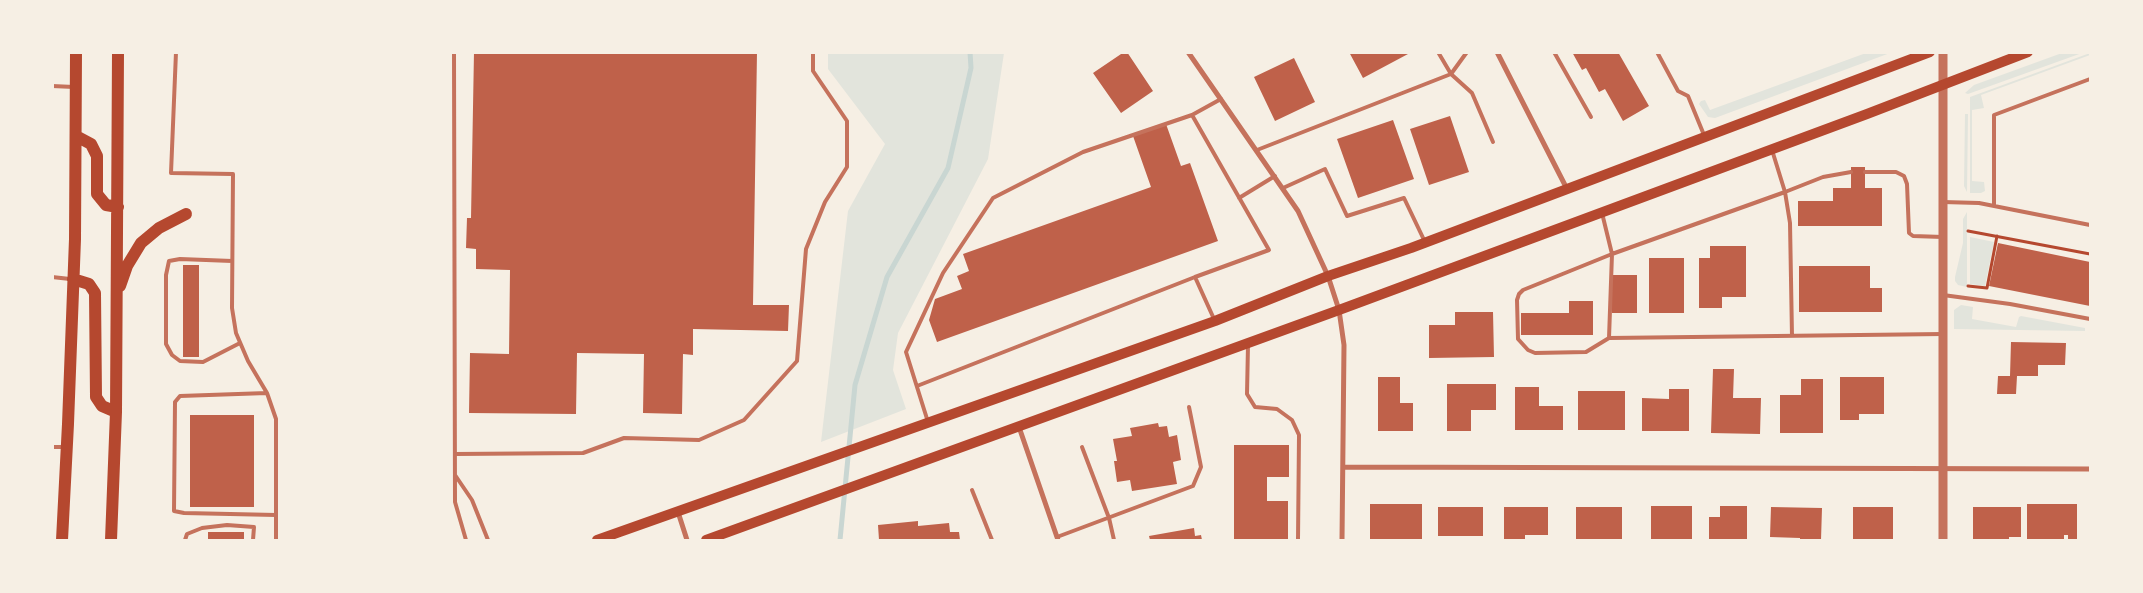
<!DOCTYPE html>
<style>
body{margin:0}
#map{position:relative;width:2143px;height:593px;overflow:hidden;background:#f6efe4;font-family:"PT Sans Narrow",sans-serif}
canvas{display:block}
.frame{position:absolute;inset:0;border:54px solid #f6efe4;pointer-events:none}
</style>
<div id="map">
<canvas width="2143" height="593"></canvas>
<div class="frame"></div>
</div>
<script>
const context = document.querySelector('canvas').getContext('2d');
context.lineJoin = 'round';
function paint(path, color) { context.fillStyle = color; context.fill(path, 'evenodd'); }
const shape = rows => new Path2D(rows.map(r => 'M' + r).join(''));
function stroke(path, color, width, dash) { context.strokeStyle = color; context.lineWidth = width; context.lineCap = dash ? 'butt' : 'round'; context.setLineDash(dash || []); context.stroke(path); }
paint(shape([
 [828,53,1004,53,988,159,898,333,893,370,906,409,821,442,848,211,885,144,828,69],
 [1866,53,1890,53,1715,118,1708,117,1699,104,1701,101,1705,100,1710,110],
 [2062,53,2082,53,1968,94,1965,93,1974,85],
 [2090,53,2090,55,1981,95,1984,108,1972,110,1972,181,1984,182,1985,191,1981,193,1970,193,1970,97],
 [1965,114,1968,114,1967,192,1964,186],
 [1967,212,1967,287,1958,285,1955,281,1955,277,1963,243,1963,219],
 [1970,237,1994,242,1985,286,1970,284],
 [1961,305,1973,307,1972,319,2016,327,2019,317,2021,316,2085,328,2085,331,1954,329,1954,310]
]), '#e2e4dc');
stroke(shape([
 [840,540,855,385,887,277,948,168,971,68,970,52]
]), '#c9d6d2', 5);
paint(shape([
 [474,52,757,52,753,305,789,305,788,331,693,329,693,355,683,354,682,414,643,413,644,354,577,353,576,414,469,413,470,353,509,354,510,270,476,269,476,249,466,248,467,218,471,218],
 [1124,52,1127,52,1153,91,1121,113,1093,73],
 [1349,52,1407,52,1408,54,1363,78],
 [1572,52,1618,52,1649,106,1623,121,1605,89,1599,92,1586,68,1582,70],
 [1294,58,1315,102,1275,121,1254,77],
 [1450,116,1469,172,1429,185,1410,129],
 [1393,120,1414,179,1358,198,1337,139],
 [1166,124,1181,166,1190,163,1218,241,937,342,929,320,935,299,962,289,957,276,969,271,963,254,1151,187,1133,136],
 [1851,167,1865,167,1865,188,1882,188,1882,226,1798,226,1798,201,1833,201,1833,188,1851,188],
 [1998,243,2090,262,2090,306,1989,286],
 [1710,246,1746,246,1746,297,1722,297,1722,308,1699,308,1699,258,1710,258],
 [1649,258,1684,258,1684,313,1649,313],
 [183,265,199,265,199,357,183,357],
 [1799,266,1870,266,1870,288,1882,288,1882,312,1799,312],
 [1612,275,1637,275,1637,313,1612,313],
 [1569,301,1593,301,1593,335,1521,335,1521,313,1569,313],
 [1455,312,1493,312,1494,357,1429,358,1429,325,1455,325],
 [2011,342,2066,343,2065,365,2038,365,2038,376,2017,376,2016,394,1997,394,1998,376,2010,376],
 [1713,369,1734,369,1733,398,1761,398,1760,434,1711,433],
 [1378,377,1400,377,1400,403,1413,403,1413,431,1378,431],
 [1840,377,1884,377,1884,414,1859,414,1859,420,1840,420],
 [1801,379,1823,379,1823,433,1780,433,1780,395,1801,395],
 [1447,384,1496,384,1496,410,1471,410,1471,431,1447,431],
 [1515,387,1539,387,1539,406,1563,406,1563,430,1515,430],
 [1669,389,1689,389,1689,431,1642,431,1642,398,1669,399],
 [1578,391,1625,391,1625,430,1578,430],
 [190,415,254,415,254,507,190,507],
 [1158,423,1159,427,1167,426,1169,437,1177,435,1181,460,1173,462,1177,484,1132,491,1130,480,1117,482,1114,461,1117,461,1113,439,1132,436,1130,428],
 [1234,445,1289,445,1289,477,1267,477,1267,501,1288,501,1288,540,1234,539],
 [1370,504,1422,504,1422,540,1370,540],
 [2027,504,2077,504,2077,540,2068,540,2068,535,2064,535,2064,540,2027,540],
 [1651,506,1692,506,1692,540,1651,540],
 [1720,506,1747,506,1747,540,1709,540,1709,517,1720,517],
 [1438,507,1483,507,1483,536,1438,536],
 [1504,507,1548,507,1548,535,1525,535,1525,540,1504,540],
 [1576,507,1622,507,1622,540,1576,540],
 [1771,507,1822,508,1821,540,1800,540,1800,538,1770,537],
 [1853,507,1893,507,1893,540,1853,540],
 [1973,507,2021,507,2021,537,2009,537,2009,540,1973,540],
 [918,521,918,526,949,523,950,532,959,532,960,540,879,540,878,525],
 [1194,528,1195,536,1201,535,1202,540,1150,540,1149,536],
 [208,532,244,532,244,540,208,540]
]), '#bf614a');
stroke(shape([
 [1968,231,2090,254],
 [1968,286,1987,288,1997,236]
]), '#b5482f', 3);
stroke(shape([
 [176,52,171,173,233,174,232,308,236,333,248,361,267,393,276,419,276,540],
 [454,52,455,502,466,540],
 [1438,52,1451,74,1472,93,1493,142],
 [1554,52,1591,117],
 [1657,52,1678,91,1688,96,1704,135],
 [52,86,74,87],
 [1192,115,1221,99],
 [1257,150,1451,74,1467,52],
 [1772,150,1785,192,1823,177,1851,172],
 [1865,172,1896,172,1904,176,1907,184,1909,233,1913,236,1943,237],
 [1283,188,1325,169,1347,216,1404,198,1425,242],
 [1239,198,1275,176],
 [1943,202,1979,203,2090,225],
 [1994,206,1994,115,2090,79],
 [1602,213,1612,254,1609,338,1943,334],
 [232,261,180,259,169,261,166,275,166,344,172,355,180,361,203,362,240,343],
 [52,277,70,279],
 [1943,295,2010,304,2090,319],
 [1609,338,1586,352,1535,353,1528,350,1518,339,1517,300,1519,294,1523,290,1612,254,1785,192,1790,223,1792,336],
 [1248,345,1247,394,1255,407,1277,409,1292,420,1299,435,1298,540],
 [917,386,1195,277],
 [267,393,180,396,175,402,174,511,184,513,276,515],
 [928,422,906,352,943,273,993,198,1083,152,1192,115,1269,250,1195,277,1214,319],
 [52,447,65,447],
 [1082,447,1109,518,1114,540],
 [455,454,583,453,624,438,699,440,744,420,797,361,806,249,825,202,847,167,847,121,813,71,813,52],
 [455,475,472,500,488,540],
 [972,490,992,540],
 [1057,537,1193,486,1201,467,1189,407],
 [185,540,187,534,202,528,227,525,254,527,253,540]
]), '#c5725c', 4);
stroke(shape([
 [1188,52,1298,211,1328,276,1339,310,1344,345,1342,540],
 [1497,52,1567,189],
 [1019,427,1058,540],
 [1343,467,2090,469],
 [678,512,687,540]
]), '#c5725c', 5);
stroke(shape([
 [1943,52,1943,540]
]), '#c5725c', 9);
stroke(shape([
 [597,540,1215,321,1328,276,1411,248,1930,52],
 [706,540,1339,310,1867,114,2028,52]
]), '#b5482f', 10);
stroke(shape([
 [76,136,91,144,97,156,97,194,106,205,118,207],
 [73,279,89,284,95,293,96,397,102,406,116,412],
 [120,286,127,266,141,243,159,228,186,214],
 [62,540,68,424,75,239,76,52],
 [111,540,116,412,118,52]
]), '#b5482f', 12);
</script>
